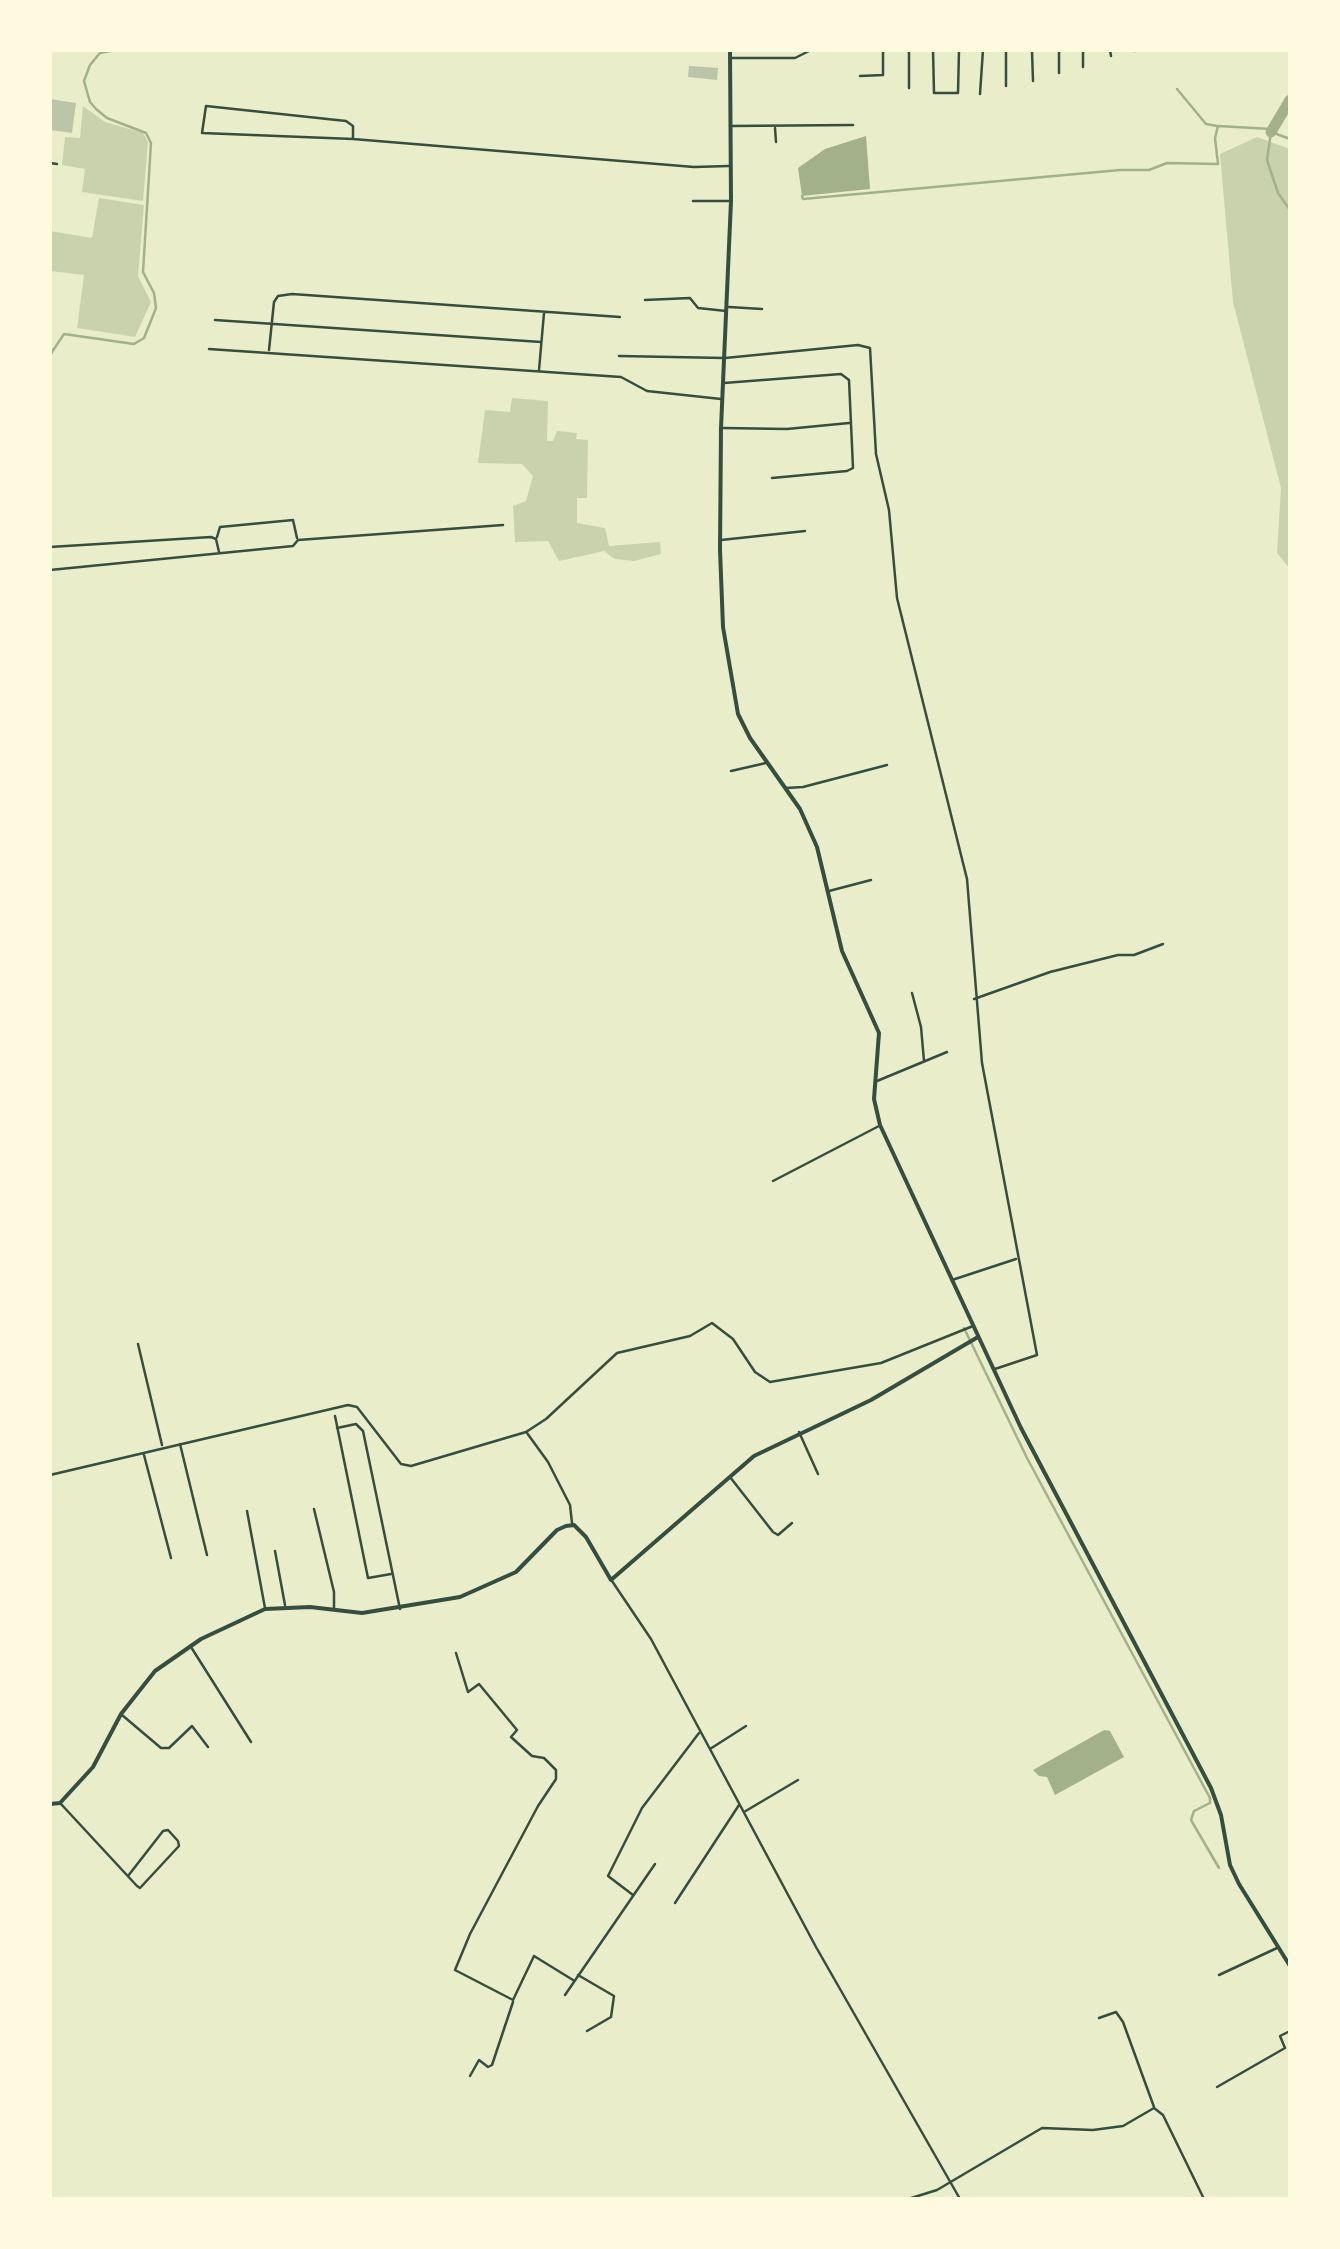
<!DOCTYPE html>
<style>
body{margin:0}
#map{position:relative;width:1340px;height:2249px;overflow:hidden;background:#e9edc9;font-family:"PT Serif",serif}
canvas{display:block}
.frame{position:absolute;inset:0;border:52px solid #fefae0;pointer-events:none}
</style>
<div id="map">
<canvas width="1340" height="2249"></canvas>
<div class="frame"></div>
</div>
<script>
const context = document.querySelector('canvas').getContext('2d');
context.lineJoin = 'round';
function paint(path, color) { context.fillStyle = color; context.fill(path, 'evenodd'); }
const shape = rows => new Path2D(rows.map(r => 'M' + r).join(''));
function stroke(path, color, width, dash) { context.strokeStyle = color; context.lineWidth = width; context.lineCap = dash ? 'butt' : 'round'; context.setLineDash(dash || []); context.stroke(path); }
paint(shape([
 [83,106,105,122,143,133,148,142,143,201,82,192,85,169,62,165,65,137,80,138],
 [1257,137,1290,149,1290,569,1277,553,1281,488,1233,302,1220,154],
 [99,198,144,205,138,276,151,302,135,337,77,328,84,275,50,271,50,231,92,238],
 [512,398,548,401,547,441,553,441,557,431,577,433,576,439,588,440,587,498,577,498,577,523,605,528,609,546,660,542,661,554,634,561,615,559,604,551,559,561,548,541,515,542,513,506,526,501,533,476,522,464,478,463,485,410,510,412]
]), '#cad2ad');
paint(shape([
 [866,136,870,189,802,196,798,168,825,149],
 [1104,1730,1110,1731,1124,1757,1055,1795,1047,1777,1039,1776,1033,1770]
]), '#a3b18a');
stroke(shape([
 [1177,89,1206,124,1217,126],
 [1290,139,1271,132,1267,160,1278,193,1290,210],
 [802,196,803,199,1120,170,1149,170,1167,163,1218,164,1215,138,1218,126,1271,129],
 [50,355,64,334,134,344,144,338,156,308,154,293,143,272,151,143,146,133,107,118,96,109,90,102,84,81,90,65,100,53,116,50],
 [964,1328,1027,1458,1210,1798,1210,1803,1194,1811,1191,1820,1219,1868]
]), '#a3b18a', 2.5);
stroke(shape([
 [1271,132,1290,100]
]), '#a3b18a', 11);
paint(shape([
 [689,66,718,68,717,80,688,77],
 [50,99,76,103,72,133,50,130]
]), '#bcc5a7');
stroke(shape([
 [831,50,837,50],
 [933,50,934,93,958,93,959,50],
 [985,50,1032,50],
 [1083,50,1083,67],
 [1110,50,1111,56],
 [1135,50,1135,51],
 [1032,51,1033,81],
 [730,58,795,58,811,50],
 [1059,73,1059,50],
 [860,76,883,75,883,50],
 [1006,86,1006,52],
 [909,88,909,50],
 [980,94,983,50],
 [730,126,853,125],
 [775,128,776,142],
 [353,139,353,126,346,121,206,106,202,133,353,139,694,167,729,166],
 [50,163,57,164],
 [693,201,731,201],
 [645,300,690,298,698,308,726,311],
 [729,307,762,309],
 [215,320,541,342],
 [209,349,621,377,647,391,721,399],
 [269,350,274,302,278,296,292,294,620,317],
 [619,356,725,358,858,345,870,348,876,454,889,510,897,598,967,879,982,1063,1037,1355,995,1369],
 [539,370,544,313],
 [724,383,841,374,849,380,853,468,847,471,772,478],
 [723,428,787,429,849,423],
 [217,537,220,527,293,520,297,538],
 [721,540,805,531],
 [50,547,211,537,216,539,219,552],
 [50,570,293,546,298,540,503,525],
 [731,771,766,763],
 [786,788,803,787,887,765],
 [829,891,871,880],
 [912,993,921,1027,924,1061],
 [974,999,1050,972,1118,955,1134,955,1163,944],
 [877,1081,947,1052],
 [773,1181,879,1126],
 [952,1280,1016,1259],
 [138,1344,162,1445],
 [335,1416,368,1578,391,1574],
 [337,1428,356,1424,363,1431,400,1609],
 [799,1432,818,1474],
 [527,1433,548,1462,570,1505,572,1523],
 [180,1444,207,1555],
 [144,1455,171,1558],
 [50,1475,348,1405,357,1407,401,1464,411,1466,526,1432,546,1419,617,1353,690,1336,712,1323,733,1339,755,1372,770,1382,881,1363,973,1326],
 [730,1477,773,1532,778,1535,792,1523],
 [314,1509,334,1592,334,1609],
 [247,1511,265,1608],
 [275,1551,285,1605],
 [612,1581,651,1639,816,1947,960,2199],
 [191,1647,251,1742],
 [456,1653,468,1692,479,1684,517,1730,511,1737,532,1756,544,1758,556,1770,556,1779,538,1806,470,1934,455,1970,513,2000,534,1956,573,1980],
 [122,1715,161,1748,169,1748,192,1726,208,1747],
 [710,1749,746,1726],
 [61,1804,137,1886,140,1888,179,1846,178,1841,168,1830,163,1831,128,1876],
 [744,1812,798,1780],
 [633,1895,608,1876,642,1808,699,1733],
 [675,1903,739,1805],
 [578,1975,614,1996,611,2017,587,2031],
 [1219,1975,1277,1948],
 [565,1995,655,1864],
 [1099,2018,1116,2012,1123,2022,1154,2107],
 [470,2076,479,2060,488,2067,492,2065,513,2002],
 [1217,2087,1285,2048,1280,2036,1290,2031],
 [908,2199,937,2190,1042,2128,1093,2130,1123,2126,1154,2108,1163,2115,1204,2199]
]), '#344e41', 2.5);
stroke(shape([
 [50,1804,60,1803,93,1767,121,1714,155,1671,201,1639,265,1609,310,1607,362,1613,460,1597,516,1572,557,1530,566,1526,574,1525,586,1537,611,1580,754,1456,871,1400,978,1337]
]), '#344e41', 4);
stroke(shape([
 [730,50,731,201,721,428,720,550,723,627,738,714,750,738,800,809,817,847,842,951,879,1033,874,1099,880,1125,1021,1428,1211,1788,1221,1815,1230,1865,1239,1884,1290,1966]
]), '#344e41', 4);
</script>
